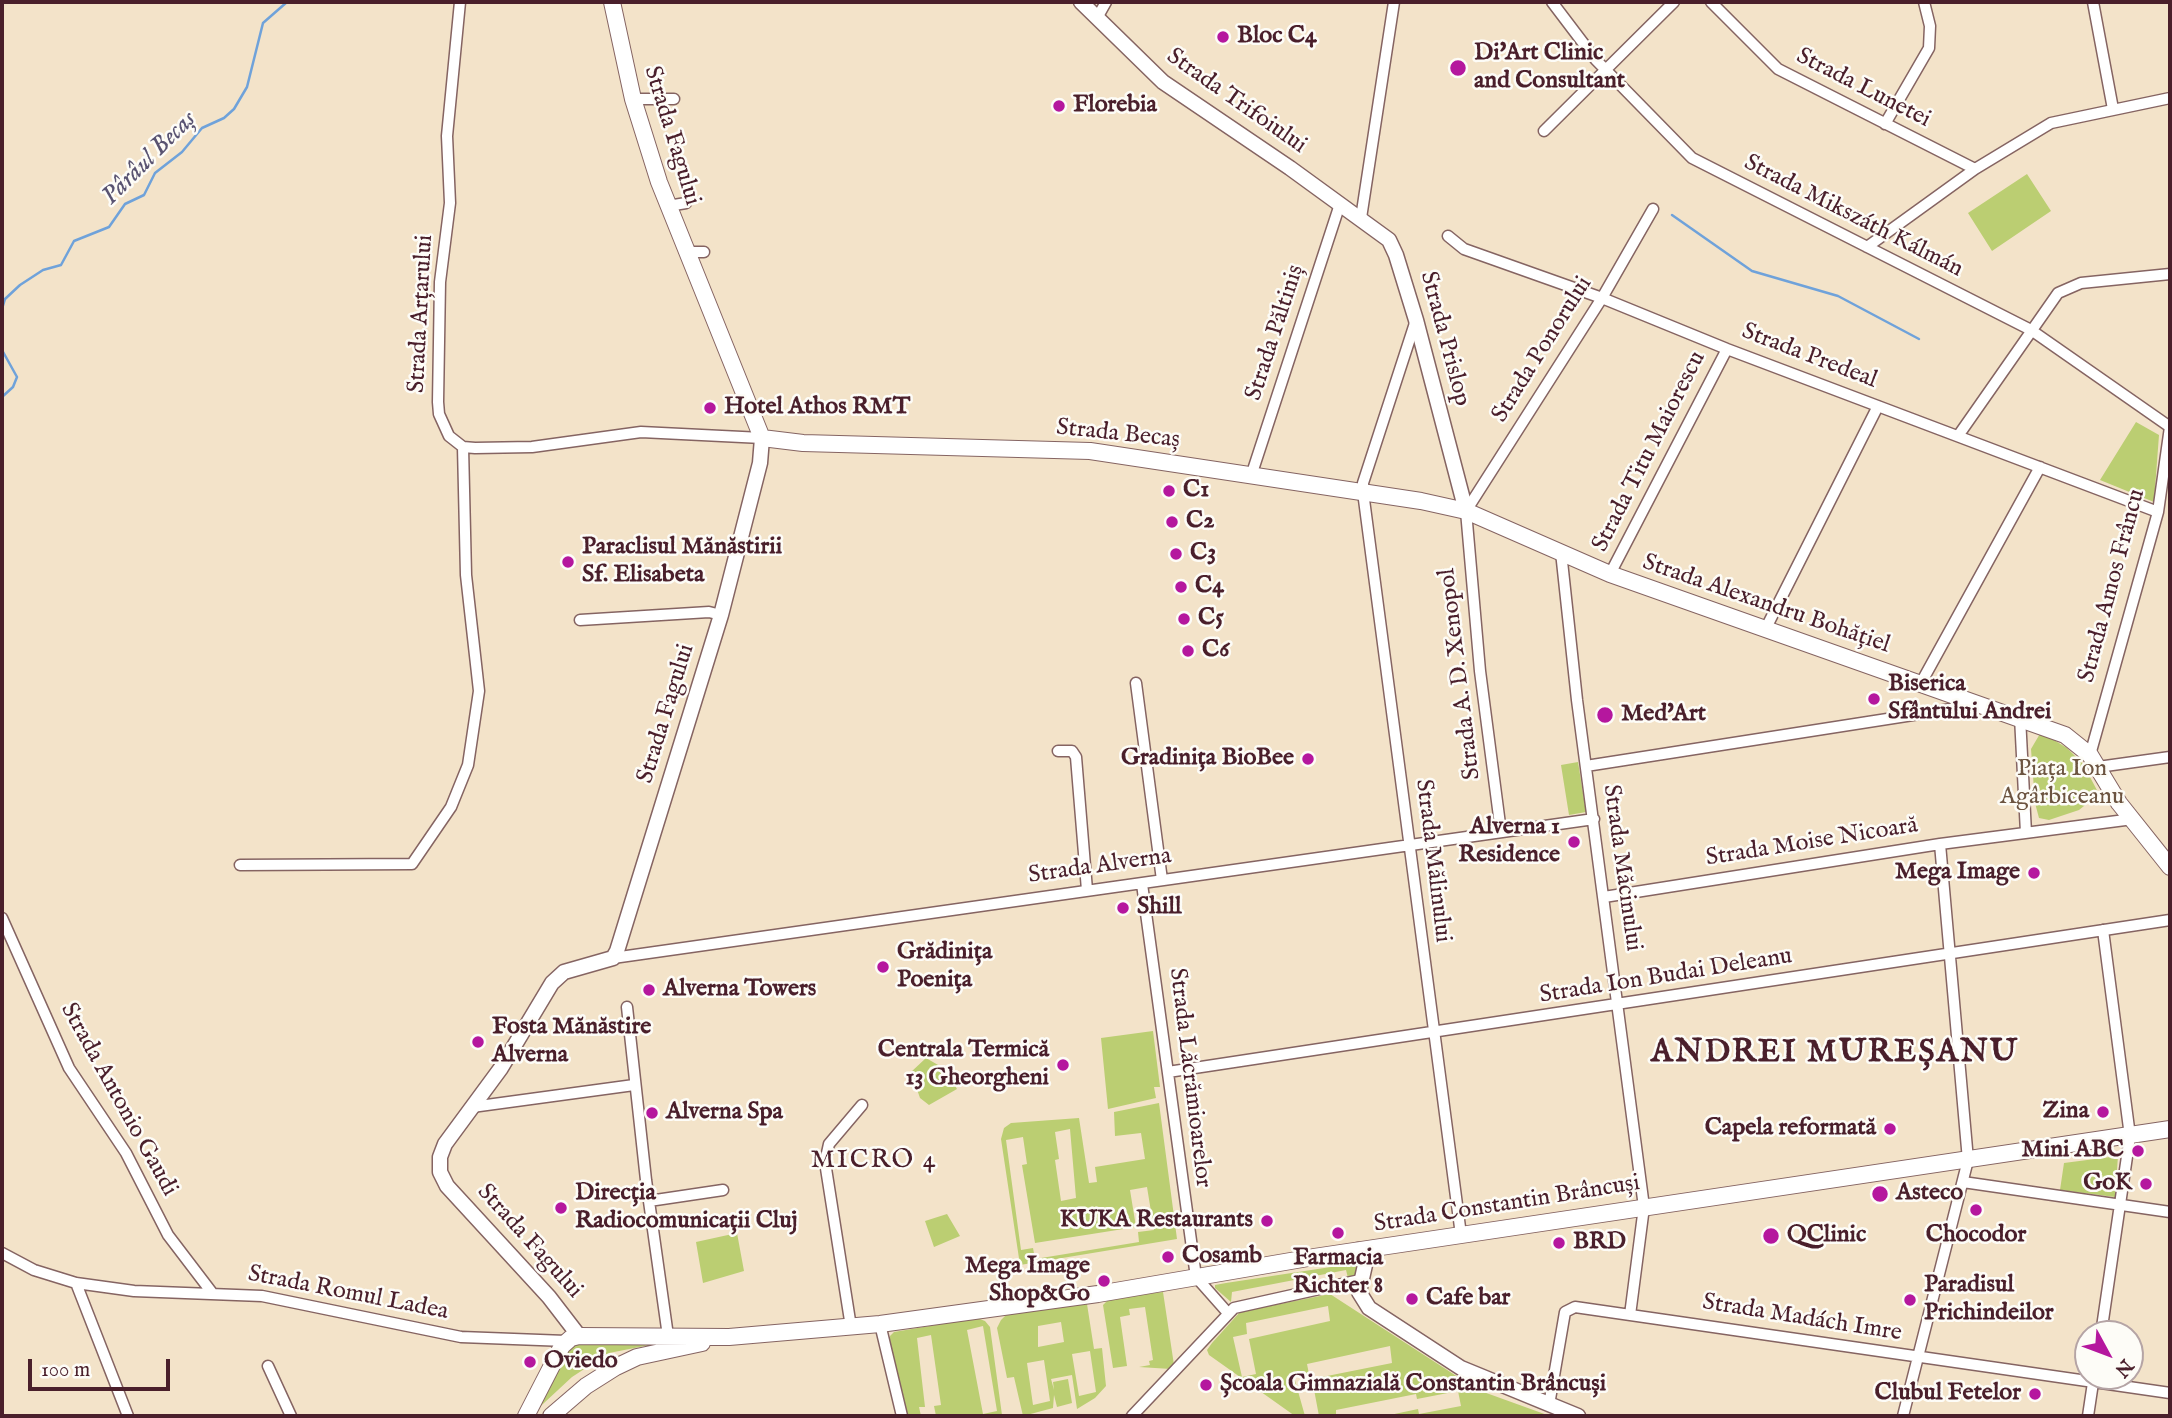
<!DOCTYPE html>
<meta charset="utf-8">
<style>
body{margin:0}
#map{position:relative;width:2172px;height:1418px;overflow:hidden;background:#f3e3c9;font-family:"IM FELL English",serif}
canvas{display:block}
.frame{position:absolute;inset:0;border:4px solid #4a1f2b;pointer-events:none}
.north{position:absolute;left:2074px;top:1320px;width:70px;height:70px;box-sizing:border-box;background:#fdfcf7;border:2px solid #b5a4a5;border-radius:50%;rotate:131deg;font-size:19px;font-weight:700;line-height:28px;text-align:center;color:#4a1f2b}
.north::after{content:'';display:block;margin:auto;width:24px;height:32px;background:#b5179e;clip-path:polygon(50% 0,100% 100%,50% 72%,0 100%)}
.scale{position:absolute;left:28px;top:1359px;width:142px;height:32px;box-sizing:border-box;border:4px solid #4a1f2b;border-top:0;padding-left:9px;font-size:21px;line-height:24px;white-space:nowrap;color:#4a1f2b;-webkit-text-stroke:5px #fdfcf7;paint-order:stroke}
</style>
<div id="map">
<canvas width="2172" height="1418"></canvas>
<div class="frame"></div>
<div class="north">N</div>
<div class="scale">100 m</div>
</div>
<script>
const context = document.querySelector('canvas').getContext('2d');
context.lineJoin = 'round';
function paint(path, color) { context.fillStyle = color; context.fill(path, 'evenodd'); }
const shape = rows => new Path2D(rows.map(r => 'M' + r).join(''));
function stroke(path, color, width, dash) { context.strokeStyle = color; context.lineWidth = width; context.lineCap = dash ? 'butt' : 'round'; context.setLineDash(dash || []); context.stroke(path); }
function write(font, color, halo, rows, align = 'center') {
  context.font = font + ' "IM FELL English",serif'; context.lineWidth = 5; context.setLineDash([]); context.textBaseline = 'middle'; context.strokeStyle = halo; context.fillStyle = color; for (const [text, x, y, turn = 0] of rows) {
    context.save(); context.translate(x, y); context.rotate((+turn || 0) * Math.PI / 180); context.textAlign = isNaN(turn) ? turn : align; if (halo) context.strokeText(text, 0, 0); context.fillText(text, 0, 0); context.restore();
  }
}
paint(shape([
 [2027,174,2051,211,1992,251,1968,213],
 [2136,422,2159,435,2154,502,2100,480],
 [2041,732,2067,748,2083,764,2099,794,2079,810,2049,820,2039,818,2035,803,2031,749],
 [1578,762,1586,812,1569,815,1561,765],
 [1153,1031,1160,1087,1154,1087,1156,1098,1108,1109,1101,1038],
 [926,1058,945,1069,957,1089,929,1105,920,1098,911,1072],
 [1159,1103,1177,1239,1020,1265,1001,1139,1004,1128,1011,1123,1079,1118,1089,1183,1097,1182,1095,1167,1145,1159,1141,1133,1115,1136,1114,1112],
 [1070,1129,1076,1198,1061,1201,1055,1160,1059,1159,1055,1132],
 [1023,1137,1027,1164,1022,1165,1035,1243,1136,1227,1130,1190,1147,1187,1154,1230,1138,1232,1139,1242,1035,1259,1033,1248,1021,1250,1006,1140],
 [2118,1156,2115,1197,2060,1190,2064,1163],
 [947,1214,960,1236,934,1247,925,1221],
 [737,1233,744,1271,703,1283,696,1242],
 [1357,1263,1356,1274,1348,1278,1346,1270,1232,1292,1231,1302,1215,1288,1215,1285,1226,1283],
 [1163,1292,1174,1365,1171,1369,1139,1367,1150,1365,1149,1361,1153,1360,1145,1307,1129,1309,1130,1315,1120,1317,1127,1366,1113,1368,1103,1305,1110,1298],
 [1330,1294,1478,1390,1550,1416,1385,1416,1418,1409,1419,1414,1461,1406,1458,1391,1417,1399,1416,1394,1336,1410,1336,1416,1319,1416,1312,1379,1392,1363,1390,1346,1307,1364,1309,1374,1294,1377,1305,1416,1295,1416,1209,1355,1207,1350,1212,1343,1240,1312],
 [1328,1306,1330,1321,1249,1339,1256,1374,1242,1377,1233,1337,1247,1334,1246,1323],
 [1083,1302,1087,1304,1094,1349,1102,1348,1106,1386,1095,1398,1077,1409,1072,1375,1051,1379,1054,1390,1053,1382,1068,1379,1072,1403,1057,1407,1054,1395,1053,1408,1023,1416,1014,1377,1007,1378,997,1328,1001,1320,1006,1315],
 [1061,1322,1064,1342,1038,1347,1038,1326],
 [1090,1351,1096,1392,1079,1396,1072,1354],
 [1044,1360,1050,1401,1033,1405,1027,1363],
 [977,1318,985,1321,990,1327,1002,1415,936,1416,934,1406,941,1405,931,1335,917,1338,925,1407,919,1407,921,1416,906,1416,888,1343,890,1336,894,1332],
 [983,1326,997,1411,983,1414,967,1330],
 [670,1341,609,1353,572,1377,530,1416,561,1357,574,1344]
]), '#bbce72');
stroke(shape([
 [1672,215,1752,271,1838,296,1919,339],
 [2,309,5,299,20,285,43,270,61,265,74,241,109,227,125,204,144,195,155,173,182,152,202,128,224,118,234,109,247,87,263,23,287,2],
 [2,350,17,377,13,387,2,397]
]), '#6fa2da', 2.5);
const minor = shape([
 [460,2,447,136,450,203,440,282,438,402,439,414,449,436,463,447,475,448,532,447,641,432,762,438],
 [1552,2,1596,60,1692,158,2031,330,2170,427],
 [1711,2,1778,69,1975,169],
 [2093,2,2113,109],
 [1097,18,1106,2],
 [633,99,674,99],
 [1885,124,1929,48,1930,26,1924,2],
 [1544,131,1674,2],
 [668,206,686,203],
 [1361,218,1394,2],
 [1448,236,1464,249,1602,298,1727,349,2158,512],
 [1867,247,1975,169,2051,123,2170,98],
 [685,252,704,252],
 [1416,320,1363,483,1363,492,1461,1235],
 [1958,436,2058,293,2081,283,2170,274],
 [1251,476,1340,204],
 [1561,552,1577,700,1644,1207,1630,1315],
 [1610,574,1727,349],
 [580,620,709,612,721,615],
 [1765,630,1878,406],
 [1136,683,1162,880],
 [1921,683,2040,467],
 [2020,717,2026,833],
 [1058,751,1072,751,1076,757,1087,890],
 [2090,755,2158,512,2170,427],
 [1586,766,1977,705],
 [2098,767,2170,757],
 [1501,832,1480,671,1466,511,1602,298,1653,209],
 [240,865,412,864,451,807,468,765,479,691,466,575,463,447],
 [1142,884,1196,1277,1227,1312],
 [1604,897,1940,844,2133,819],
 [2,918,69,1068,126,1153,168,1235,213,1294],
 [613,958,1594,819],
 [627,1007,646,1180,668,1336],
 [1168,1072,2170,920],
 [472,1107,634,1085],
 [1963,1182,2170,1212],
 [649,1201,723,1190],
 [2,1253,34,1270,76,1283,134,1291,262,1296,461,1337,566,1341],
 [76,1283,128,1416],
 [880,1324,902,1416],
 [851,1327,825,1162,829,1144,862,1105],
 [2101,1334,2130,1136,2103,930],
 [268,1366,291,1416],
 [1549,1405,1565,1312,1575,1307,2170,1393],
 [1132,1416,1234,1308,1360,1280],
 [1903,1416,1968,1160,1940,844],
 [2088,1416,2094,1376]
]);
const tertiary = shape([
 [1081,2,1163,82,1290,168,1389,240,1396,255,1416,320,1466,511],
 [1358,1250,1365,1258,1365,1265,1359,1292,1369,1308,1461,1368,1578,1416],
 [579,1336,549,1297,447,1186,440,1172,440,1157,445,1144,501,1068,552,983,564,972,613,958,617,951,721,615,760,463,762,438]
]);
const secondary = shape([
 [612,2,633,99,659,182,762,438,803,443,1090,451,1421,501,1466,511,1610,574,2065,735,2090,755,2119,803,2170,867],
 [526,1416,562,1346,571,1338,579,1336,729,1337,880,1324,1098,1294,1314,1257,2170,1129],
 [551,1416,586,1386,616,1367,637,1357,702,1343]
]);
stroke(minor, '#856462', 13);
stroke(tertiary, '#856462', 17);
stroke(secondary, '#856462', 18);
stroke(minor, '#fff', 10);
stroke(tertiary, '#fff', 14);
stroke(secondary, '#fff', 16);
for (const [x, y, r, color] of [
 [1223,37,7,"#b5179e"],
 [1458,68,9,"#b5179e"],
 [1059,106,7,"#b5179e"],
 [710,408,7,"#b5179e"],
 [1169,491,7,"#b5179e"],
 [1172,522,7,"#b5179e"],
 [1176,554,7,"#b5179e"],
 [568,562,7,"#b5179e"],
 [1181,587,7,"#b5179e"],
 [1184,619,7,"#b5179e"],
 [1188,651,7,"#b5179e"],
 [1874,699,7,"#b5179e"],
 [1605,715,9,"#b5179e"],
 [1308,759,7,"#b5179e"],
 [1574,842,7,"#b5179e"],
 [2034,873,7,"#b5179e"],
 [1123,908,7,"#b5179e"],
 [883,967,7,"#b5179e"],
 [649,990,7,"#b5179e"],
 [478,1042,7,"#b5179e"],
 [1063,1065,7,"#b5179e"],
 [2103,1112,7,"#b5179e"],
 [652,1113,7,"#b5179e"],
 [1890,1129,7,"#b5179e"],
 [2138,1151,7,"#b5179e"],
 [2146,1184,7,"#b5179e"],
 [1880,1194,9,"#b5179e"],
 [561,1208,7,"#b5179e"],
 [1976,1210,7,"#b5179e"],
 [1267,1221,7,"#b5179e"],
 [1338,1233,7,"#b5179e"],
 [1771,1236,9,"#b5179e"],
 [1559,1243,7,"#b5179e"],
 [1168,1257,7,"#b5179e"],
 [1104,1281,7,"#b5179e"],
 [1412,1299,7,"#b5179e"],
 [1910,1300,7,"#b5179e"],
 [530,1362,7,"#b5179e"],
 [1206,1385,7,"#b5179e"],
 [2035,1394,7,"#b5179e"]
]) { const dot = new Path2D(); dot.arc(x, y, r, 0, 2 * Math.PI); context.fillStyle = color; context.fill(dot); stroke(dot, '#fdfcf7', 2.5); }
write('bold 24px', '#4a1f2b', '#fdfcf7', [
 ["Bloc C4",1237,37],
 ["Di'Art Clinic",1474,54],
 ["and Consultant",1474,82],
 ["Florebia",1073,106],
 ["Hotel Athos RMT",724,408],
 ["C1",1183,491],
 ["C2",1186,522],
 ["Paraclisul Mănăstirii",582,548],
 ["Sf. Elisabeta",582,576],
 ["C3",1190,554],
 ["C4",1195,587],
 ["C5",1198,619],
 ["C6",1202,651],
 ["Biserica",1888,685],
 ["Sfântului Andrei",1888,713],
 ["Med'Art",1621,715],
 ["Gradinița BioBee",1294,759,"right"],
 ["Alverna 1",1560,828,"right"],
 ["Residence",1560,856,"right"],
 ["Mega Image",2020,873,"right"],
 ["Shill",1137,908],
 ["Grădinița",897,953],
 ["Poenița",897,981],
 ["Alverna Towers",663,990],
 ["Fosta Mănăstire",492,1028],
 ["Alverna",492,1056],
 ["Centrala Termică",1049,1051,"right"],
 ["13 Gheorgheni",1049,1079,"right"],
 ["Zina",2089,1112,"right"],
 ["Alverna Spa",666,1113],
 ["Capela reformată",1876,1129,"right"],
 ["Mini ABC",2124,1151,"right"],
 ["GoK",2132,1184,"right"],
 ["Direcția",575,1194],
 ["Radiocomunicații Cluj",575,1222],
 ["Asteco",1896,1194],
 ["KUKA Restaurants",1253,1221,"right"],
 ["QClinic",1787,1236],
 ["Chocodor",1976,1236,"center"],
 ["BRD",1573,1243],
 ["Cosamb",1182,1257],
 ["Farmacia",1338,1259,"center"],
 ["Richter 8",1338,1287,"center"],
 ["Mega Image",1090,1267,"right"],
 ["Shop&Go",1090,1295,"right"],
 ["Paradisul",1924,1286],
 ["Prichindeilor",1924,1314],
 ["Cafe bar",1426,1299],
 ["Oviedo",544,1362],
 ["Școala Gimnazială Constantin Brâncuși",1220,1385],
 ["Clubul Fetelor",2021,1394,"right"]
], 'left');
write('24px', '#4a1f2b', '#fdfcf7', [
 ["Strada Lunetei",1863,89,27],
 ["Strada Trifoiului",1236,102,35],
 ["Strada Fagului",671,136,73],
 ["Strada Mikszáth Kálmán",1853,217,27],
 ["Strada Arțarului",422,314,-87],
 ["Strada Păltiniș",1276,333,-72],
 ["Strada Prislop",1444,339,75],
 ["Strada Ponorului",1543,350,-58],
 ["Strada Predeal",1809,357,21],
 ["Strada Becaș",1118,435,6],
 ["Strada Titu Maiorescu",1650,452,-63],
 ["Strada Amos Frâncu",2113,586,-75],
 ["Strada Alexandru Bohățiel",1766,605,19],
 ["Strada A. D. Xenopol",1461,674,-97],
 ["Strada Fagului",667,714,-73],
 ["Strada Moise Nicoară",1812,843,-9],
 ["Strada Mălinului",1432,861,83],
 ["Strada Alverna",1100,867,-8],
 ["Strada Măcinului",1621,868,82],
 ["Strada Ion Budai Deleanu",1666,977,-9],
 ["Strada Lăcrămioarelor",1189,1078,83],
 ["Strada Antonio Gaudi",118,1100,61],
 ["Strada Constantin Brâncuși",1507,1205,-9],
 ["Strada Fagului",529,1242,48],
 ["Strada Romul Ladea",348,1294,11],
 ["Strada Madách Imre",1802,1319,9]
]);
write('24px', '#6c5440', '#fdfcf7', [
 ["Piața Ion",2062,770],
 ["Agârbiceanu",2062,798]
]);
write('italic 26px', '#595371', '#fdfcf7', [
 ["Pârâul Becaș",150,159,-45]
]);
context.letterSpacing = '2px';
write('26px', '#4a1f2b', '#fdfcf7', [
 ["MICRO 4",874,1162]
]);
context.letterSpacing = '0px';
context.letterSpacing = '2px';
write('bold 32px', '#4a1f2b', '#fdfcf7', [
 ["ANDREI MUREȘANU",1835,1054]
]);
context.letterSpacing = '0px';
</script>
